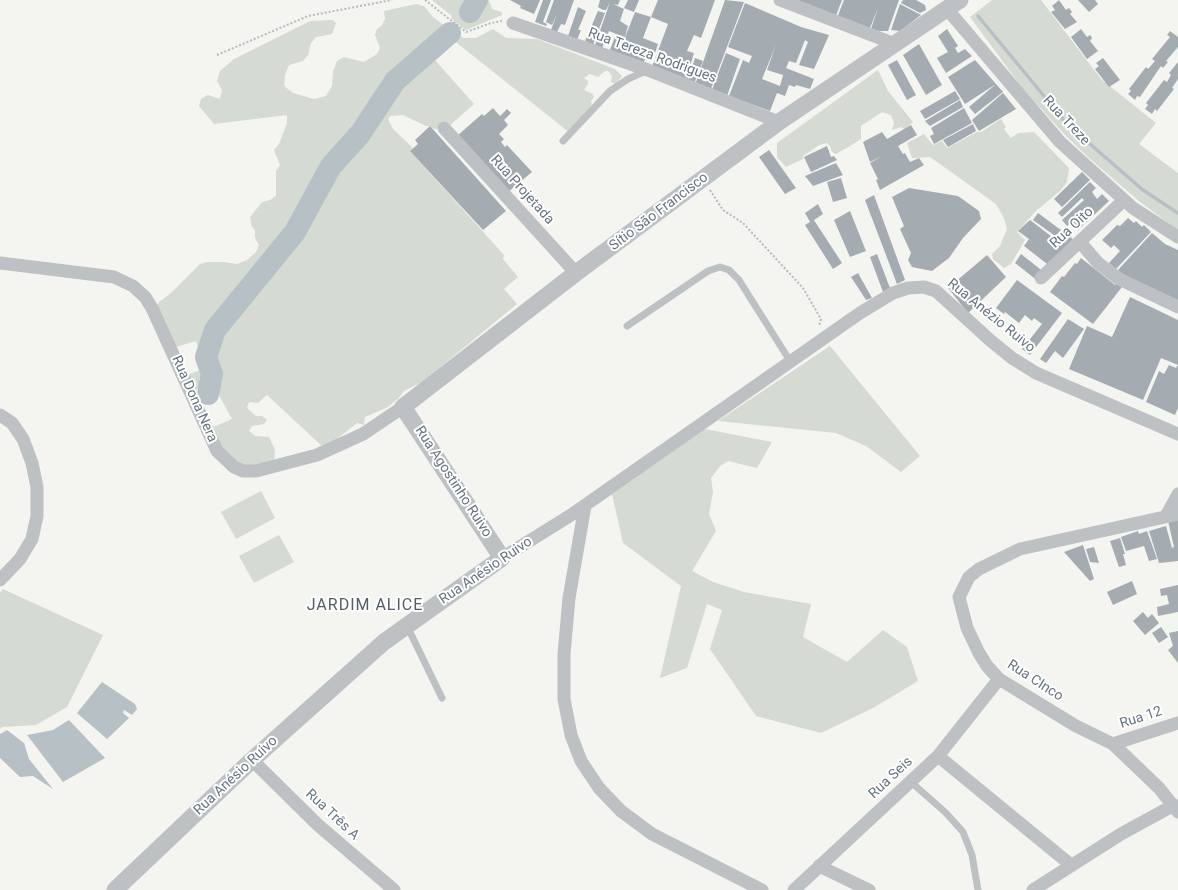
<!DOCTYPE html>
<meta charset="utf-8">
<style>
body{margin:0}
canvas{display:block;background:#f4f4f1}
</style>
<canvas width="1178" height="890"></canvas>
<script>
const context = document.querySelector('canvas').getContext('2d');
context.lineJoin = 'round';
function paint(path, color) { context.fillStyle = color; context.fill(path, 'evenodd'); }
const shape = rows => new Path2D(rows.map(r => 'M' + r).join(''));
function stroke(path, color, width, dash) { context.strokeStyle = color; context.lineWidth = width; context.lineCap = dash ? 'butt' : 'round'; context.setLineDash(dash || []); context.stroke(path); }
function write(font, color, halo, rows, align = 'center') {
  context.font = font + ' Roboto,sans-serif'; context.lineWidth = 4; context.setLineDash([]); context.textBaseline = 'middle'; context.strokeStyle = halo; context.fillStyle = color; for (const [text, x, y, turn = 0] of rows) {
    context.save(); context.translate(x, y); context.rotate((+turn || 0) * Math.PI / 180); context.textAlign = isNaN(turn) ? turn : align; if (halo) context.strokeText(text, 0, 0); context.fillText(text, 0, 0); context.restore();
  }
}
paint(shape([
 [432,0,471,0,472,9,483,5,489,0,492,9,502,12,502,15,466,30,455,22,451,18,452,16],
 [992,0,1041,0,1101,79,1156,123,1139,144,1178,173,1178,230,1140,202,1089,158,1065,135,1023,89,970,17],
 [416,4,424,6,433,17,445,26,452,39,457,35,464,38,476,38,493,29,506,38,537,39,615,69,622,76,616,84,611,82,612,76,608,71,605,71,598,77,590,74,584,78,588,81,588,84,584,90,593,94,594,97,591,101,592,104,570,133,452,39,435,55,434,59,474,104,447,128,434,129,430,126,426,126,403,115,390,116,388,119,393,129,413,148,410,151,504,255,503,259,518,277,504,289,517,304,422,382,404,391,398,399,386,408,365,417,364,425,357,423,328,446,322,446,267,395,258,403,249,402,247,408,256,416,262,416,267,420,264,424,252,426,249,431,255,436,269,437,275,450,274,461,245,468,232,461,215,437,214,427,232,419,213,384,194,390,189,374,204,369,196,341,176,347,157,307,159,302,170,294,200,264,207,262,223,262,237,264,247,260,256,252,259,245,255,238,255,230,252,227,250,217,262,202,270,200,276,196,276,171,280,165,274,150,279,144,287,123,287,115,214,124,199,106,201,99,208,95,220,99,222,90,217,81,220,71,234,59,310,21,333,20,336,23,332,34,316,37,311,43,308,55,303,61,289,65,285,75,284,86,293,93,314,99,326,96,332,86,333,72,337,61,344,57,364,62,377,54,380,48,375,35,377,29,382,25,385,19,384,11],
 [878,70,888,91,913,122,905,129,901,127,892,130,894,123,891,115,882,112,861,126,861,139,850,146,836,154,832,152,830,146,827,143,819,145,803,156,803,159,786,167,777,157,777,143],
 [1001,119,1006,127,1004,129,1011,138,1018,133,1034,132,1069,168,1067,182,1061,190,1035,212,1017,232,1025,240,1011,264,1004,268,993,259,992,254,1000,246,1007,229,1004,218,996,204,930,157,912,158,907,143,924,134,933,145,942,141,947,148,977,132,981,132],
 [830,346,920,456,901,472,866,446,836,433,718,421],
 [705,429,772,442,757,468,728,461,720,466,711,478,713,492,709,514,716,531,692,571,713,582,744,592,811,604,803,637,847,662,883,630,907,647,918,681,873,708,821,733,756,716,710,649,722,610,707,604,687,668,660,678,681,586,623,543,612,494],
 [261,491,275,518,236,539,221,512],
 [279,535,294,562,254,583,239,556],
 [3,589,103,635,67,707,36,725,2,727,0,729,0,593]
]), '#d5dad2');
paint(shape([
 [102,682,135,704,137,709,132,715,124,710,123,713,129,718,107,739,77,713],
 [69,720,105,758,63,782,27,735,53,730],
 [7,730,24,743,29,759,53,789,33,776,20,777,0,758,0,734]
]), '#b7c0c4');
stroke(shape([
 [978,16,1067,124,1143,190,1178,213]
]), '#b7c0c4', 3.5);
stroke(shape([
 [470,12,477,0],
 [208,394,212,374,206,357,215,330,295,232,331,166,360,134,395,81,450,33]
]), '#b7c0c4', 22);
paint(shape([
 [510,0,540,0,534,14,520,8,521,6],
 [543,0,551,0,543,22,547,24,546,26,535,22],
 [554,0,574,0,565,25,561,24,557,32,551,30,557,14,552,25,546,22],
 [600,0,620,0,618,5,613,4,624,9,620,21,628,26,624,40,635,12,651,17,643,38,658,44,653,59,646,57,643,64,610,50,616,34,609,31,602,48,595,45,610,2,606,10,603,10,598,7],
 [628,0,639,0,634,12,624,8],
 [658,0,715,0,701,38,694,35,687,51,694,53,688,73,690,73,695,58,703,61,694,84,652,67,668,24,651,17],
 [725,0,744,2,711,89,695,85],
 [793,0,842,0,835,18],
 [844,0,899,0,888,31,879,31,871,29,878,8,870,28,837,18],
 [903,0,916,0,925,5,926,10,920,13,901,3],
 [1059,0,1066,10,1069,8,1072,12,1070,14,1077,22,1065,29,1051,12,1055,10,1052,6],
 [1078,0,1095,0,1098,4,1089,12],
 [745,3,801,27,829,35,814,69,799,65,808,42,805,40,796,63,789,61,786,68,814,79,810,89,796,85,795,87,789,85,785,96,777,93,770,111,729,96,743,60,749,63,752,56,728,47],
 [776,45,767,70,783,75,780,86,762,79],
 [900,4,921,15,900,31,891,30],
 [578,7,586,11,578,30,581,30,577,40,568,36],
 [598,11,605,13,593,45,585,41],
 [947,29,958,46,955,48,958,53,965,49,972,56,946,73,937,58,948,52,938,36],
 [1081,29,1087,37,1090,35,1092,38,1090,41,1098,51,1087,59,1071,37],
 [1170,31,1178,37,1178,47,1166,61,1168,62,1163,68,1161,66,1140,97,1137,96,1135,100,1128,94,1131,91,1129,89,1146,67,1148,69,1155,61,1152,59,1170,37,1167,35],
 [919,44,942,85,926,95,903,55],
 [726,53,740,59,727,96,712,90],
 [1103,58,1120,80,1109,87,1095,69,1099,66,1096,63],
 [897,60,916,95,907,100,888,65],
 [975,60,1003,92,975,114,969,107,996,84,965,104,948,77],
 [1178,62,1178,79,1172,88,1174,89,1157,111,1155,109,1152,114,1145,109,1148,105,1146,103,1164,80,1167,82,1171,75,1169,73],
 [955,91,960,99,925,119,920,111],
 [1003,93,1016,109,979,131,972,120],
 [960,100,963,107,930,126,925,121],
 [493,108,500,116,507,109,511,113,504,120,508,125,499,134,504,139,501,142,505,147,507,145,532,172,507,193,457,136,482,114,484,116],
 [964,108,972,123,934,144,930,136,934,134,931,128],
 [973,124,976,131,948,147,943,140],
 [911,125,917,135,898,146,903,154,905,153,910,162,919,158,924,165,880,190,876,180,878,179,870,163,882,156,870,162,863,142,882,132,887,139],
 [430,126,506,211,483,230,410,151,418,144,415,140],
 [827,146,831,157,834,156,837,160,811,172,804,157],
 [769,150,796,188,785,194,759,157],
 [836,163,843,175,813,186,805,176],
 [1082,172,1090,180,1062,207,1054,199],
 [841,178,847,198,833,202,827,182],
 [1090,182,1096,188,1092,192,1097,199,1102,194,1109,201,1078,230,1072,224,1080,215,1067,226,1062,220,1084,200,1082,198,1062,217,1058,213],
 [909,188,958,196,979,211,981,219,963,238,949,258,932,271,912,267,908,260,911,253,900,229,904,226,892,197],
 [874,195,905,280,897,284,865,200],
 [818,204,823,214,814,220,842,263,833,269,805,225,810,222,805,213],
 [850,211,866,251,850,257,834,220],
 [1038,213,1073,239,1051,267,1024,246,1029,239,1018,231,1030,220,1056,240,1058,238,1033,220],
 [1128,218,1134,223,1136,221,1142,227,1144,225,1151,232,1116,269,1109,263,1120,251,1114,245,1111,248,1102,240,1117,225,1120,226],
 [1152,233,1165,244,1178,250,1178,300,1129,281,1118,270],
 [877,254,890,288,883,292,870,257],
 [1021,254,1045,273,1038,281,1015,263],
 [987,255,1006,277,968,313,948,288],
 [1081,258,1115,285,1117,283,1122,287,1093,324,1050,292,1062,276,1064,277,1075,263,1077,264],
 [858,273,872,298,866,300,851,277],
 [1017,280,1062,313,1030,355,1022,349,1042,324,1034,318,1032,321,1025,315,1019,323,1005,312,1004,314,996,308],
 [1130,297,1178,320,1178,408,1175,415,1146,402,1159,371,1164,374,1169,365,1176,368,1178,365,1161,358,1143,400,1069,369,1087,326,1112,337],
 [1068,319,1084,329,1063,358,1055,351,1046,363,1040,359],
 [1178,519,1178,561,1159,563,1149,531,1166,526,1172,548,1174,547,1168,521],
 [1138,531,1139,534,1147,531,1157,559,1149,561,1144,546,1126,551,1121,537],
 [1120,538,1125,554,1123,554,1126,565,1119,567,1110,541],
 [1083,545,1094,579,1090,581,1064,552],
 [1094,547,1099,563,1090,562,1086,549],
 [1132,581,1137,594,1113,605,1107,592],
 [1178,585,1178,612,1158,616,1157,607,1169,604,1167,595,1161,596,1160,589],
 [1143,612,1148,618,1152,614,1159,623,1145,635,1133,621],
 [1161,627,1168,637,1159,643,1152,633],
 [1178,631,1178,663,1168,650,1173,646,1169,633]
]), '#a5acb1');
stroke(shape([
 [425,0,466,32,491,23,502,21],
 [217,55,308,16,392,0],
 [710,190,723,210,743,223,803,288,821,319,819,326]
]), '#b7babc', 2, [2, 2]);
stroke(shape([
 [563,141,610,91,628,79,648,70],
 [627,326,708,271,720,267,729,270,739,280,790,361],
 [407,626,442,698],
 [911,782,946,813,963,832,972,855,978,890]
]), '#bdc1c4', 7);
stroke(shape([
 [780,0,895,44],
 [947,9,1060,142,1133,208,1178,237],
 [513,23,648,70,779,122],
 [444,128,576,273],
 [1080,242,1098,263,1119,279,1178,307],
 [0,263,114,277,133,286,145,297,152,308,217,451,234,467,243,471,256,471,317,455,363,434,403,407],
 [1041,278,1124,200],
 [0,415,12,423,23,439,32,463,37,487,37,516,32,539,20,559,0,580],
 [585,506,569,598,564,654,564,699,571,735,581,761,599,788,621,811,652,834,762,890],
 [1178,514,1020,549,979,569,969,577,959,597,967,628,979,653,987,666,999,679,1076,726,1113,744,1159,788,1178,812],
 [1166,516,1178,494],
 [502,558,571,515,860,313,893,293,908,288,924,287,936,291,991,341,1012,358,1036,373,1178,434],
 [1113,744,1178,723],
 [938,756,1071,865],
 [252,760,318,825,394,890],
 [819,866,869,890],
 [794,890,938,756,999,679],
 [1033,890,1121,834,1174,805]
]), '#bdc1c4', 13);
stroke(shape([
 [115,890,252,760,384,642,502,558,403,407,576,273,779,122,960,0]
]), '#bdc1c4', 17);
write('14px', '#66747f', '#fff', [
 ["Rua Tereza Rodrigues",652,56,20],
 ["Rua Treze",1066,121,47],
 ["Rua Projetada",522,190,48],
 ["Sítio São Francisco",659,212,-37],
 ["Rua Oito",1072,228,-43],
 ["Rua Anézio Ruivo",991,316,39],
 ["Rua Dona Nera",194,399,66],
 ["Rua Agostinho Ruivo",453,482,57],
 ["Rua Anésio Ruivo",486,571,-34],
 ["Rua CInco",1035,681,33],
 ["Rua 12",1141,718,-18],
 ["Rua Anésio Ruivo",236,776,-43],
 ["Rua Seis",891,778,-43],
 ["Rua Três A",332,815,43]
]);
context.letterSpacing = '1px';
write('16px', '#535d64', '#fff', [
 ["JARDIM ALICE",365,606]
]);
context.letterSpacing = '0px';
</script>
